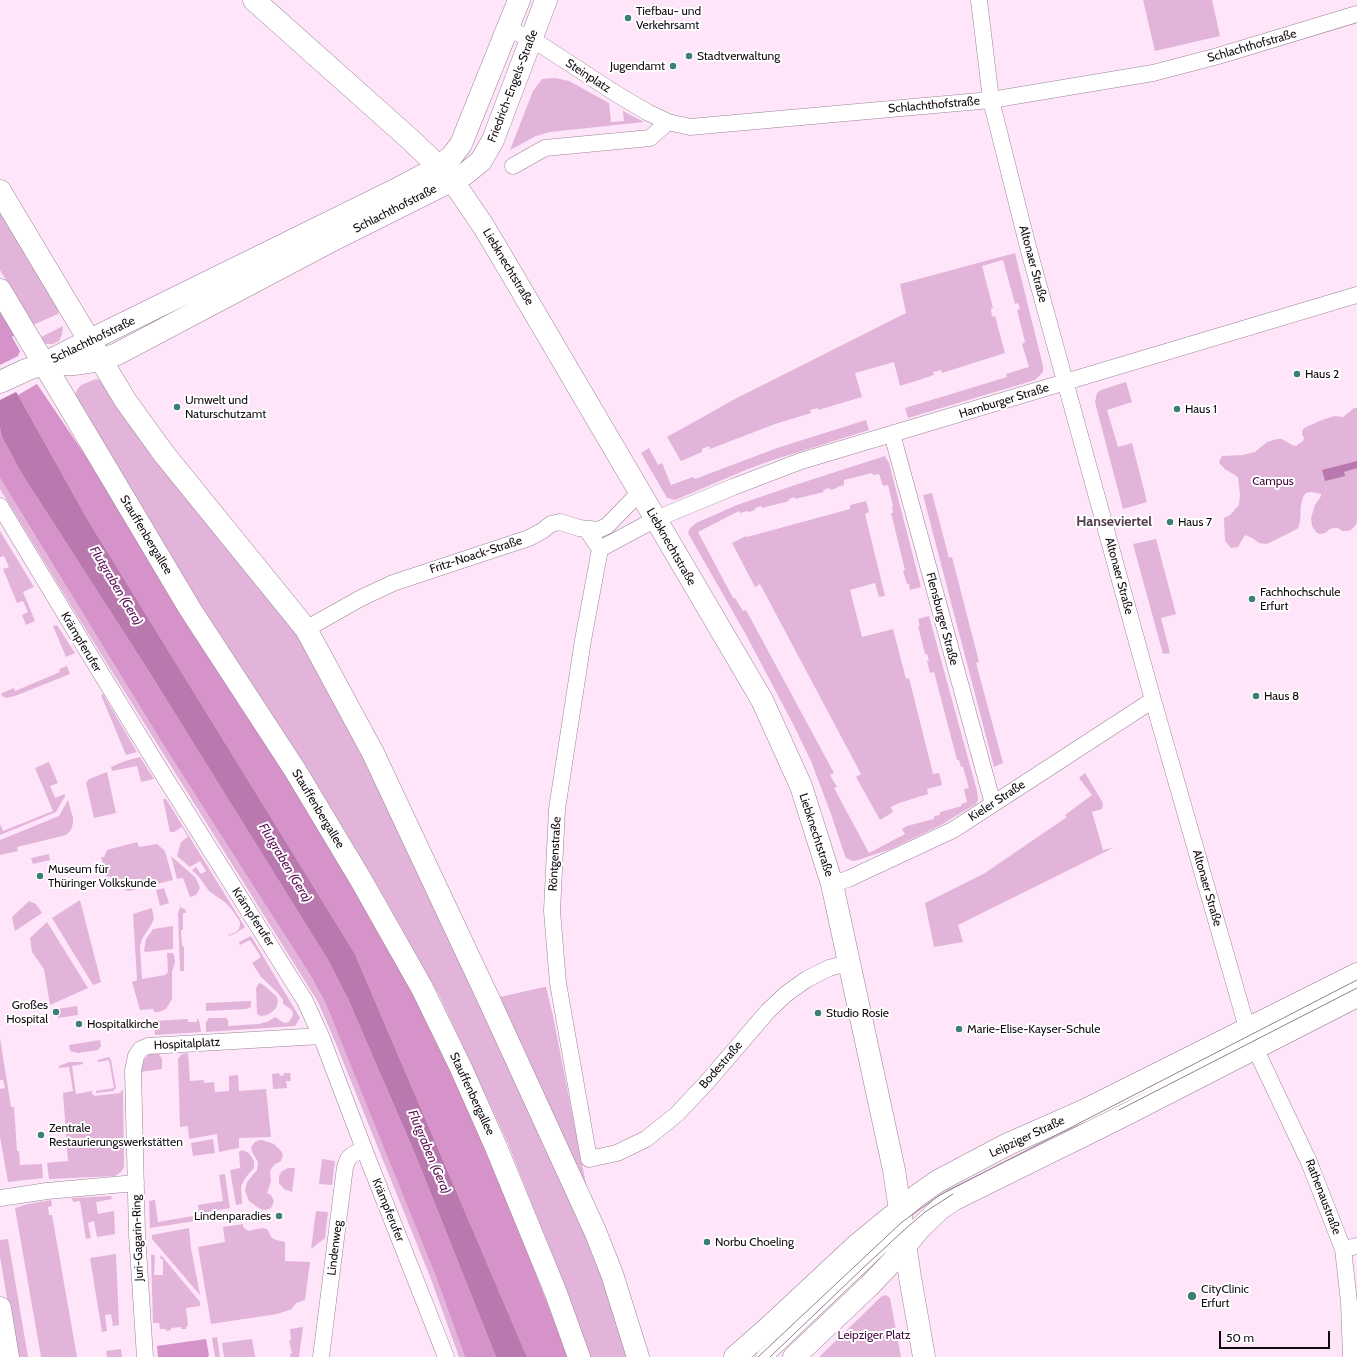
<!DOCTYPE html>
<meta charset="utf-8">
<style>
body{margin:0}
#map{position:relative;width:1357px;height:1357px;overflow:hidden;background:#fee5f9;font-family:Cabin,sans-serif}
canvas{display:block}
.scale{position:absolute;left:1219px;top:1331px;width:111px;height:18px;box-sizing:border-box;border:2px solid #130b12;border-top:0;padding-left:5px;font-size:12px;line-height:14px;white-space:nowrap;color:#130b12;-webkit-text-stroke:3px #fff;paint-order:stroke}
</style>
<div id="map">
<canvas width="1357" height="1357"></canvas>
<div class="scale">50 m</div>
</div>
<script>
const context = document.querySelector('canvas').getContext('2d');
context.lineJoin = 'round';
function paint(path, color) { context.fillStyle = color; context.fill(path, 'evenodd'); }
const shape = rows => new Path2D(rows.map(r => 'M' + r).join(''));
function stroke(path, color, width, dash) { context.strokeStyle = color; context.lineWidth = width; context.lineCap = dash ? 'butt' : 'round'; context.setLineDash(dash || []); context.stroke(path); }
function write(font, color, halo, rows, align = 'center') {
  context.font = font + ' Cabin,sans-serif'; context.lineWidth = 4; context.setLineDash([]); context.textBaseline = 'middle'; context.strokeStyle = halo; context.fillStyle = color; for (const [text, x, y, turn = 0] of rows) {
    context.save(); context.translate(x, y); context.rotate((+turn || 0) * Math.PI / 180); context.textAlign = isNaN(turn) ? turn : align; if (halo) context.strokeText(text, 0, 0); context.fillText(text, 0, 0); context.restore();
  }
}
paint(shape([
 [1143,0,1212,0,1220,36,1155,51],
 [555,78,569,81,609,103,611,122,624,121,623,111,644,122,550,132,536,136,510,150,533,91,542,79],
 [0,211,59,311,58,314,33,325,0,270],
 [1015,253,1043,366,1043,372,1035,380,908,418,905,408,1007,377,1006,374,1029,367,1022,344,1025,342,1017,310,1020,309,1018,303,1015,304,1003,260,982,266,993,308,991,309,992,317,995,316,1005,353,942,373,941,370,933,372,934,375,900,386,894,362,855,373,862,397,818,410,818,408,810,410,811,413,775,424,710,449,709,446,702,449,702,452,681,461,667,437,735,399,906,313,900,284],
 [63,326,62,334,59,341,53,344,47,344,42,343,39,338],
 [96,379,102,381,296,632,360,742,604,1266,630,1357,588,1357,547,1243,507,1141,440,997,380,890,307,769,221,641,81,409,75,394,77,390,81,385],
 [1126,382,1132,402,1107,410,1118,447,1132,443,1147,502,1123,509,1095,402,1097,393,1101,390],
 [1354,408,1357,408,1357,523,1355,526,1351,530,1347,531,1342,531,1338,528,1335,528,1330,529,1325,533,1320,534,1317,533,1312,526,1311,518,1315,505,1321,496,1321,494,1311,492,1306,493,1303,497,1301,505,1300,522,1298,528,1293,531,1267,544,1259,543,1252,538,1245,535,1238,547,1231,548,1225,541,1224,518,1230,515,1239,505,1240,494,1238,477,1225,469,1221,465,1219,462,1222,456,1243,455,1255,452,1267,442,1277,439,1282,439,1292,445,1296,446,1303,441,1304,438,1302,434,1303,429,1306,427,1322,420,1334,416,1343,417],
 [866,420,869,430,773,460,748,469,675,500,667,498,641,453,649,448,658,465,662,463,671,485,693,477,695,479,777,448],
 [885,456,889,463,921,587,910,590,909,584,907,584,903,571,905,570,891,513,893,513,892,506,893,506,888,485,883,486,879,474,873,475,872,473,844,480,844,485,837,487,837,488,830,490,829,488,823,490,824,492,795,499,795,497,789,499,789,501,762,508,761,506,755,508,755,510,749,512,748,511,740,513,739,511,698,532,733,598,735,598,743,611,746,610,834,773,830,775,837,787,834,788,869,853,905,834,902,829,907,826,934,819,934,816,940,815,940,812,962,806,961,804,967,802,964,789,969,788,963,767,961,767,959,760,957,760,934,672,930,673,927,661,929,660,927,654,925,654,918,626,920,626,918,619,929,616,977,791,978,800,976,804,939,826,891,849,858,860,853,861,846,858,844,853,831,814,811,761,793,724,745,633,688,533,690,528,696,523,737,505,795,485],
 [0,478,161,741,312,978,326,1004,382,1142,436,1277,465,1357,459,1357,431,1279,336,1044,318,1002,78,617,0,489],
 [932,493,949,558,952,557,979,662,976,663,1003,763,994,767,923,495],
 [866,501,869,512,865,514,885,596,879,597,875,583,850,590,862,637,893,629,906,679,909,678,933,774,939,773,942,785,927,789,928,794,899,803,891,807,893,812,880,820,856,777,861,774,760,584,755,587,732,543,746,536,747,537,850,509,850,505],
 [0,531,34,587,23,592,35,621,26,625,22,615,28,612,23,601,17,603,3,569,9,567,4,556,0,557],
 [1156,539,1176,614,1161,618,1170,653,1163,654,1133,544],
 [57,625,75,653,66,657,53,626],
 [67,666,70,674,15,696,6,698,1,695,2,693,14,688,15,691,60,672,59,669],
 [103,694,137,752,126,755,101,695],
 [140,757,154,779,141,782,137,766,112,771,111,767,125,761],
 [49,762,58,783,50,786,55,798,65,794,65,796,56,812,0,835,0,824,3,831,53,811,35,768],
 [107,772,116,813,94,818,86,783,89,779],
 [1085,773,1103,803,1102,809,1092,812,1103,850,1113,848,958,925,963,942,934,947,925,903,985,873,1067,817,1065,815,1092,795,1079,778],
 [163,799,166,799,245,927,236,933,229,936,228,935,236,932,239,929,240,925,240,922,233,911,226,903,209,891,199,877,192,870,196,867,201,874,206,871,200,861,190,867,177,856,181,842,188,837,182,827,174,832,170,832],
 [68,800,73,818,73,823,71,830,66,835,17,847,18,851,0,855,0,840,59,816],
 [137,842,139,847,157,844,165,851,173,880,129,891,126,890,124,885,113,887,110,876,107,877,101,857,104,857,107,850],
 [49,854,50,860,33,864,31,858],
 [171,856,196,878,200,888,196,895,190,897,183,878,177,879],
 [164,888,169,903,160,906,156,890],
 [80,900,101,982,93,985,52,918],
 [29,901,36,904,42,913,15,931,12,917],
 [181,905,181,908,185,909,186,913,183,913,183,930,181,930,182,946,184,947,184,971,180,971,178,913],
 [152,908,154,919,151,925,142,939,140,947,142,979,165,975,168,972,167,953,173,953,174,955,175,962,172,972,172,999,166,1009,159,1012,154,1012,153,1009,140,1010,132,982,137,980,133,914],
 [47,922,88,988,50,1005,44,969,32,952,30,938],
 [173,926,173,949,146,952,144,951,146,939,153,929],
 [251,936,300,1018,295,1026,206,1032,206,1022,209,1018,226,1018,228,1020,228,1026,259,1024,269,1021,275,1017,284,1023,289,1022,293,1015,292,1010,283,1004,283,1000,277,992,261,977,252,963,261,957,250,940,240,945,239,942],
 [259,983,262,984,274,994,277,997,278,1002,276,1008,272,1012,267,1015,261,1016,258,1015,257,1013,256,988],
 [544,987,546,987,553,1016,587,1189,496,998],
 [251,1001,251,1007,246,1009,206,1011,206,1003],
 [77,1006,78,1015,58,1018,57,1009],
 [188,1019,188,1022,197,1022,197,1019,199,1020,201,1032,155,1035,154,1021],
 [0,1038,11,1107,14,1107,17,1151,19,1151,20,1165,42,1164,43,1178,8,1182,0,1137,0,1089,5,1088,3,1080,0,1080],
 [100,1040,101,1046,98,1050,78,1053,70,1051,69,1045],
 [151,1052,158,1052,162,1059,162,1069,140,1072,144,1060],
 [188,1053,190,1081,204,1080,204,1083,214,1082,215,1092,229,1091,229,1076,238,1075,239,1091,266,1089,271,1137,239,1138,239,1148,219,1152,217,1134,189,1139,188,1126,180,1127,178,1059,182,1054],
 [109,1057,111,1060,116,1088,113,1091,96,1093,96,1091,114,1088,109,1060,98,1062,98,1060],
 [69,1062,83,1062,83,1064,72,1066,76,1094,92,1091,92,1094,95,1096,120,1093,123,1089,124,1167,121,1172,115,1176,49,1179,47,1163,68,1161,63,1093,73,1091,69,1067,59,1068,59,1066],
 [279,1073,280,1076,284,1075,284,1073,290,1073,291,1081,286,1081,287,1088,273,1089,272,1074],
 [213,1139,215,1153,193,1156,191,1143],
 [259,1140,262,1140,274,1144,281,1151,283,1155,281,1161,275,1164,271,1169,270,1172,271,1181,267,1193,271,1195,274,1201,271,1208,265,1210,260,1209,249,1201,245,1191,247,1182,257,1170,258,1162,252,1152,251,1147,255,1142],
 [242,1150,249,1153,254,1161,254,1168,246,1177,241,1186,242,1204,236,1205,230,1170,240,1168,239,1152],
 [322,1159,335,1161,332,1185,319,1184],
 [288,1168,295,1168,292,1192,284,1189,279,1183,279,1176,282,1171],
 [225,1174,230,1208,207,1212,207,1219,150,1228,149,1201,155,1200,158,1222,199,1215,198,1205,223,1201,219,1175],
 [111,1196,112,1199,96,1202,98,1214,114,1211,115,1234,97,1237,94,1221,88,1223,91,1238,86,1239,80,1201,73,1202,72,1198],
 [51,1200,52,1206,48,1207,49,1215,52,1215,77,1357,41,1357,15,1208,28,1204],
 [316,1211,328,1212,325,1238,311,1249],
 [243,1224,243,1227,248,1231,262,1228,267,1229,272,1238,276,1240,285,1242,285,1261,310,1262,305,1300,296,1303,292,1309,277,1314,211,1324,198,1247,225,1242,223,1227],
 [189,1228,191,1248,200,1295,152,1239,152,1235],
 [8,1239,28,1357,17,1357,0,1257,0,1240],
 [116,1254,119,1325,113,1326,111,1314,105,1315,107,1331,102,1332,90,1258],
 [151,1255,155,1255,154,1275,163,1275,163,1259,160,1259,161,1255,200,1302,200,1306,186,1308,188,1326,186,1327,186,1329,181,1329,181,1327,171,1328,171,1330,166,1331,166,1329,160,1329,159,1323,153,1323],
 [886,1295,890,1298,901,1357,819,1357,882,1296],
 [303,1327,299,1357,290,1357,290,1354,292,1353,289,1341,291,1340,290,1329],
 [217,1337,220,1357,215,1357,212,1338],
 [252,1339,255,1357,224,1357,222,1343],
 [121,1349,122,1357,107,1357,106,1351]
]), '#e2b4da');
paint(shape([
 [0,307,16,334,12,337,20,351,18,356,0,365],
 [37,384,104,483,389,941,494,1165,568,1357,527,1357,355,954,89,522,18,395],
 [0,428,2,437,22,474,148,670,328,960,348,999,415,1154,496,1357,465,1357,436,1277,326,1004,312,978,161,741,0,478],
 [206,1339,209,1355,208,1357,158,1357,157,1346]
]), '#d593ca');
paint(shape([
 [0,366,18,395,89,522,355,954,527,1357,496,1357,415,1154,348,999,328,960,148,670,22,474,2,437,0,428],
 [1357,461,1357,468,1344,472,1345,476,1325,481,1322,470]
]), '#b978ae');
paint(shape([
 [0,365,2,365,18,391,0,400]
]), '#fee5f9');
const street = shape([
 [979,0,991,100,1028,247,1153,700,1247,1028],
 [508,29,532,39,615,93,647,112,668,122,690,127,991,100,1153,73,1218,56,1357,14],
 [513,166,545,148,650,138,668,122],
 [892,434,993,804],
 [0,506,88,652,159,768,305,1001,321,1036,364,1149,446,1357],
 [586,529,600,549,583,640,557,809,552,911,558,983,589,1159,617,1153,646,1139,677,1114,708,1081,768,1011,786,994,807,979,829,968,848,963],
 [600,549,656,519,733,487,801,461,1357,295],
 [306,629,361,598,393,583,529,538,542,531,551,524,560,522,579,528,598,530,607,526,639,493],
 [832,884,848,879,953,830,1153,700],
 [1255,1048,1309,1162,1343,1249,1349,1302,1351,1357],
 [0,1198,47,1191,136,1183],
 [1343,1249,1357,1246],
 [145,1357,137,1234,133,1071,136,1056,141,1049,148,1046,321,1036],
 [321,1357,345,1167,348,1159,352,1155,364,1149],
 [764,1357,886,1241,894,1229,900,1212]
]);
const secondary = shape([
 [254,0,412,141,439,167,452,180,484,227,503,259,762,700,801,786,832,884,894,1170,910,1277,924,1357],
 [0,191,125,400,164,454,306,629,373,753,489,1000,595,1231,612,1274,638,1357],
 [0,290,190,609,295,770,361,880,422,988,461,1068,496,1147,556,1293,579,1357],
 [49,364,74,364,101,360,117,354,327,243,465,174,481,161,493,140,546,0],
 [0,382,26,370,43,364,90,340,399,188,439,167,452,156,461,144,519,0],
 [0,1308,8,1357],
 [735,1357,768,1328,857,1245,918,1195,938,1181,1008,1144,1083,1111,1357,974],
 [794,1357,869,1286,892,1262,920,1228,941,1208,953,1200,1119,1118,1357,996]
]);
stroke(street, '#9a8496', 17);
stroke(secondary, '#9a8496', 23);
stroke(street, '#fff', 16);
stroke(secondary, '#fff', 22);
stroke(shape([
 [1119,1110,1357,988],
 [758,1357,902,1222,940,1195,1357,980],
 [770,1357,863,1268,903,1231,925,1212,953,1194]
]), '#92808e', 1);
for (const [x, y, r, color] of [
 [628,18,4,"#3b8076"],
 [689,56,4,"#3b8076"],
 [673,66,4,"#3b8076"],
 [1297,374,4,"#3b8076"],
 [177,407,4,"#3b8076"],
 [1177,409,4,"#3b8076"],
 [1170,522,4,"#3b8076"],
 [1252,599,4,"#3b8076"],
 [1256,696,4,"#3b8076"],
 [40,876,4,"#3b8076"],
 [56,1012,4,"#3b8076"],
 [818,1013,4,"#3b8076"],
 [79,1024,4,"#3b8076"],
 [959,1029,4,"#3b8076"],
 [41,1135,4,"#3b8076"],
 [279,1216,4,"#3b8076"],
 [707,1242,4,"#3b8076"],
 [1192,1296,5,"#3b8076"]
]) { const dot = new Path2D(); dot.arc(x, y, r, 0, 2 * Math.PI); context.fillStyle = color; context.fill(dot); stroke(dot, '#fff', 1.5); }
write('12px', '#130b12', '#fff', [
 ["Tiefbau- und",636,11],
 ["Verkehrsamt",636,25],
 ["Stadtverwaltung",697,56],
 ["Jugendamt",665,66,"right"],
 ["Haus 2",1305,374],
 ["Umwelt und",185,400],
 ["Naturschutzamt",185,414],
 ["Haus 1",1185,409],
 ["Haus 7",1178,522],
 ["Fachhochschule",1260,592],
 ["Erfurt",1260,606],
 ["Haus 8",1264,696],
 ["Museum für",48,869],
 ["Thüringer Volkskunde",48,883],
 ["Großes",48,1005,"right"],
 ["Hospital",48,1019,"right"],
 ["Studio Rosie",826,1013],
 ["Hospitalkirche",87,1024],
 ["Marie-Elise-Kayser-Schule",967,1029],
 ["Zentrale",49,1128],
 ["Restaurierungswerkstätten",49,1142],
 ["Lindenparadies",271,1216,"right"],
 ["Norbu Choeling",715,1242],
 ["CityClinic",1201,1289],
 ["Erfurt",1201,1303]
], 'left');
write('12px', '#130b12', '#fff', [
 ["Schlachthofstraße",1252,46,-16],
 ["Steinplatz",588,76,33],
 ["Friedrich-Engels-Straße",513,86,-69],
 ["Schlachthofstraße",934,105,-5],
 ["Schlachthofstraße",395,209,-27],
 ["Altonaer Straße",1033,264,75],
 ["Liebknechtstraße",508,267,59],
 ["Schlachthofstraße",93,340,-26],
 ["Hamburger Straße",1004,401,-17],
 ["Stauffenbergallee",146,535,59],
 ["Liebknechtstraße",671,547,60],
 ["Fritz-Noack-Straße",476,555,-18],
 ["Altonaer Straße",1119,576,75],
 ["Flensburger Straße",942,619,75],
 ["Krämpferufer",81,642,59],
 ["Kieler Straße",997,801,-33],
 ["Stauffenbergallee",318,809,59],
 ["Liebknechtstraße",816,835,72],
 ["Röntgenstraße",555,854,-87],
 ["Altonaer Straße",1207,888,74],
 ["Krämpferufer",253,917,57],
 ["Hospitalplatz",187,1044,-3],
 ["Bodestraße",721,1065,-49],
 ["Stauffenbergallee",472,1094,65],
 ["Leipziger Straße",1027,1137,-25],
 ["Rathenaustraße",1323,1197,69],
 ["Krämpferufer",388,1210,68],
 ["Juri-Gagarin-Ring",138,1238,-92],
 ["Lindenweg",335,1248,-83]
]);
write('12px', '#460b40', '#fff', [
 ["Campus",1273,481],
 ["Leipziger Platz",874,1335]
]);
write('italic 13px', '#5f1057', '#fff', [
 ["Flutgraben (Gera)",116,586,59],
 ["Flutgraben (Gera)",285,863,59],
 ["Flutgraben (Gera)",429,1152,67]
]);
write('bold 14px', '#513d4d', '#fff', [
 ["Hanseviertel",1114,522]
]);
</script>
